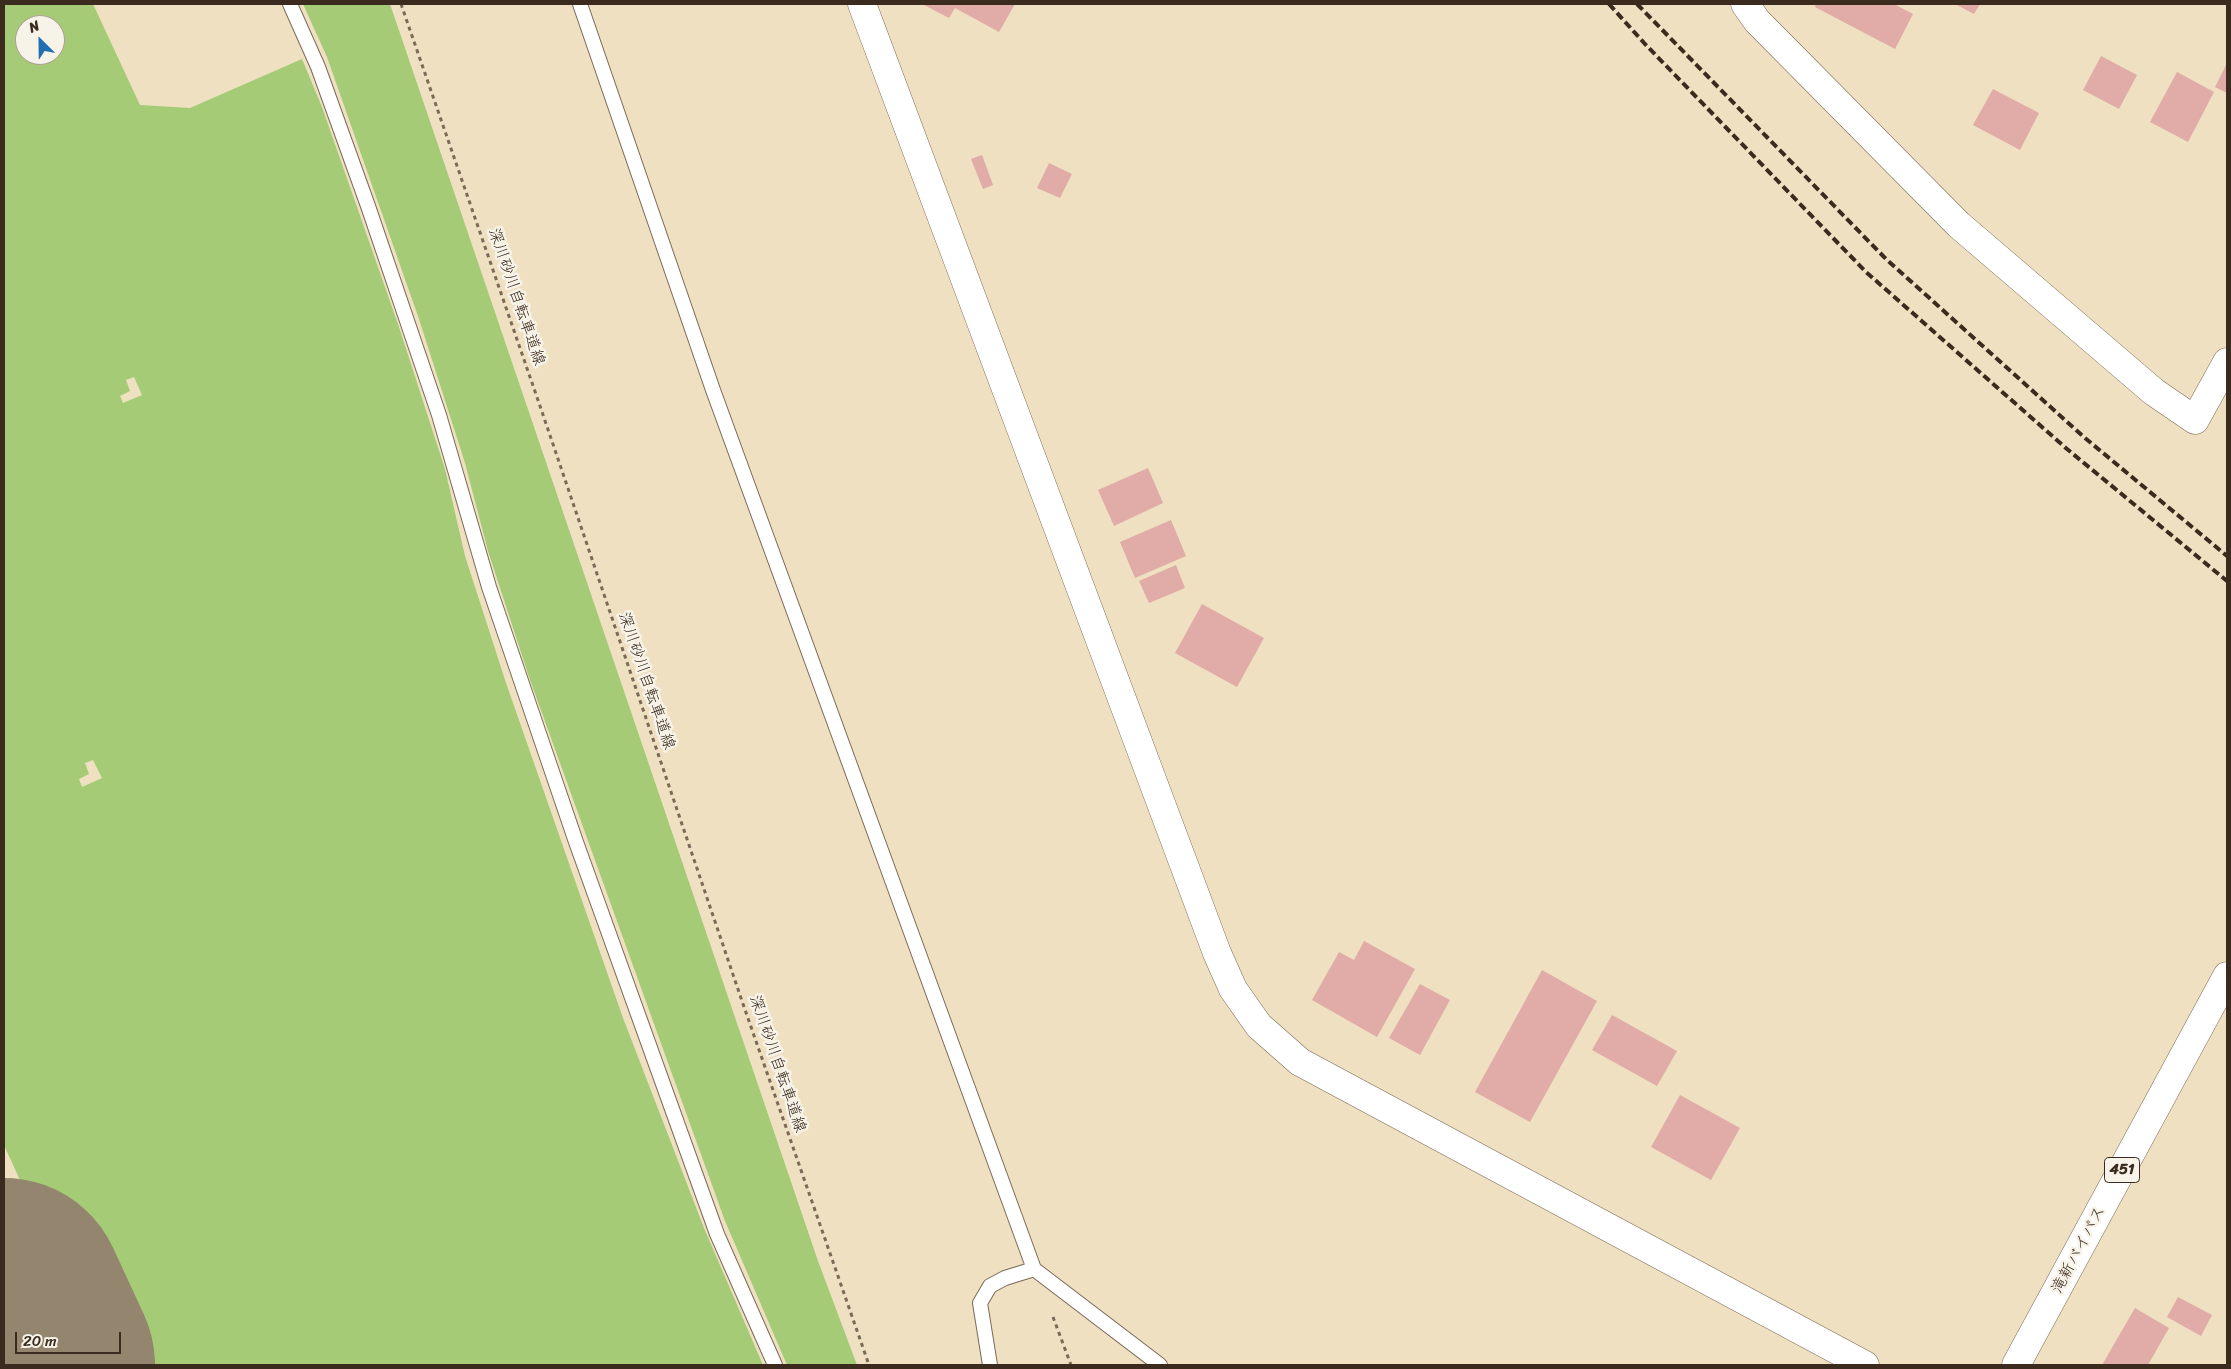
<!DOCTYPE html>
<meta charset="utf-8">
<style>
body{margin:0}
#map{position:relative;width:2231px;height:1369px;overflow:hidden;background:#eee0c0;font-family:Sriracha,sans-serif}
canvas{display:block}
.frame{position:absolute;inset:0;border:5px solid #3b2a1e;pointer-events:none}
.north{position:absolute;left:15px;top:15px;width:50px;height:50px;box-sizing:border-box;background:#f7f3e8;border:1px solid #aca397;border-radius:50%;rotate:337deg;font-size:14px;font-weight:700;line-height:20px;text-align:center;color:#3b2a1e}
.north::after{content:'';display:block;margin:auto;width:18px;height:22px;background:#1f6fb2;clip-path:polygon(50% 0,100% 100%,50% 72%,0 100%)}
.scale{position:absolute;left:15px;top:1332px;width:106px;height:22px;box-sizing:border-box;border:2px solid #3b2a1e;border-top:0;padding-left:6px;font-size:15px;line-height:18px;white-space:nowrap;color:#3b2a1e;-webkit-text-stroke:4px #f7f3e8;paint-order:stroke}
</style>
<div id="map">
<canvas width="2231" height="1369"></canvas>
<div class="frame"></div>
<div class="north">N</div>
<div class="scale">20 m</div>
</div>
<script>
const context = document.querySelector('canvas').getContext('2d');
context.lineJoin = 'round';
function paint(path, color) { context.fillStyle = color; context.fill(path, 'evenodd'); }
const shape = rows => new Path2D(rows.map(r => 'M' + r).join(''));
function stroke(path, color, width, dash) { context.strokeStyle = color; context.lineWidth = width; context.lineCap = dash ? 'butt' : 'round'; context.setLineDash(dash || []); context.stroke(path); }
function write(font, color, halo, rows, align = 'center') {
  context.font = font + ' Sriracha,"Klee One",sans-serif'; context.lineWidth = 5; context.setLineDash([]); context.textBaseline = 'middle'; context.strokeStyle = halo; context.fillStyle = color; for (const [text, x, y, turn = 0] of rows) {
    context.save(); context.translate(x, y); context.rotate((+turn || 0) * Math.PI / 180); context.textAlign = isNaN(turn) ? turn : align; if (halo) context.strokeText(text, 0, 0); context.fillText(text, 0, 0); context.restore();
  }
}
paint(shape([
 [4,4,93,4,140,105,190,108,302,59,322,107,399,327,445,469,465,556,506,683,623,1018,704,1228,763,1365,104,1365,4,1145],
 [25,25,55,25,55,55,25,55],
 [134,377,142,395,123,403,120,396,130,391,126,380],
 [93,760,102,778,82,787,79,779,89,774,85,763],
 [303,4,390,4,818,1261,857,1365,787,1365,725,1221,529,677,488,551,465,463,419,319,327,57],
 [4,1181,88,1365,4,1365]
]), '#a5cb76');
stroke(shape([
 [4,1298,35,1365]
]), '#94856f', 240);
paint(shape([
 [922,4,1015,4,999,32,955,8,949,18],
 [1816,4,1894,4,1913,14,1895,49,1815,7],
 [1955,4,1980,4,1974,14],
 [2101,56,2137,75,2119,109,2083,90],
 [2227,63,2227,93,2215,87],
 [2177,72,2214,92,2188,142,2150,122],
 [1993,89,2039,113,2020,150,1973,125],
 [982,155,993,185,983,189,971,159],
 [1049,163,1072,174,1060,198,1037,188],
 [1148,468,1163,503,1114,526,1098,490],
 [1171,520,1186,556,1135,578,1120,542],
 [1176,565,1185,588,1149,603,1139,581],
 [1202,604,1264,638,1237,687,1175,653],
 [1364,941,1415,969,1377,1037,1312,1000,1339,952,1354,960],
 [1542,970,1597,1001,1530,1122,1475,1092],
 [1420,984,1450,1000,1420,1055,1389,1038],
 [1612,1015,1677,1051,1657,1086,1592,1050],
 [1680,1095,1740,1128,1711,1180,1651,1147],
 [2178,1297,2212,1315,2201,1336,2167,1317],
 [2135,1308,2169,1328,2148,1365,2102,1365]
]), '#e1aba7');
const lane = shape([
 [290,4,318,67,368,206,439,415,489,587,576,842,717,1234,775,1365],
 [580,4,713,390,1034,1269,1160,1365],
 [990,1365,980,1303,990,1286,1005,1278,1034,1269]
]);
const street = shape([
 [1745,4,1757,21,1959,225,2154,392,2195,420,2227,362]
]);
const secondary = shape([
 [862,4,1217,953,1233,989,1259,1026,1300,1062,1865,1365]
]);
const highway = shape([
 [2016,1365,2227,976]
]);
stroke(lane, '#7a6a57', 16);
stroke(street, '#7a6a57', 29);
stroke(secondary, '#7a6a57', 29);
stroke(highway, '#7a6a57', 29);
stroke(shape([
 [401,4,539,403,743,1004,869,1365],
 [1053,1317,1071,1365]
]), '#7a6a57', 3, [4, 4]);
stroke(lane, '#fff', 14);
stroke(street, '#fff', 28);
stroke(secondary, '#fff', 28);
stroke(highway, '#fff', 28);
stroke(shape([
 [1609,4,1645,44,1866,272,2067,449,2227,581],
 [1637,4,1886,259,2085,438,2227,556]
]), '#3b2a1e', 4, [8, 4]);
for (const [x, y, w] of [
 [2122,1170,35]
]) { const box = new Path2D(); box.roundRect(x - w / 2, y - 12.5, w, 25, 4); context.fillStyle = '#f7f3e8'; context.fill(box); stroke(box, '#3b2a1e', 1); }
write('bold 15px', '#3b2a1e', null, [
 ["451",2122,1170]
]);
write('16px', '#3b2a1e', '#f7f3e8', [
 ["深川砂川自転車道線",516,297,71],
 ["深川砂川自転車道線",646,681,71],
 ["深川砂川自転車道線",777,1064,71],
 ["滝新バイパス",2079,1250,-62]
]);
</script>
